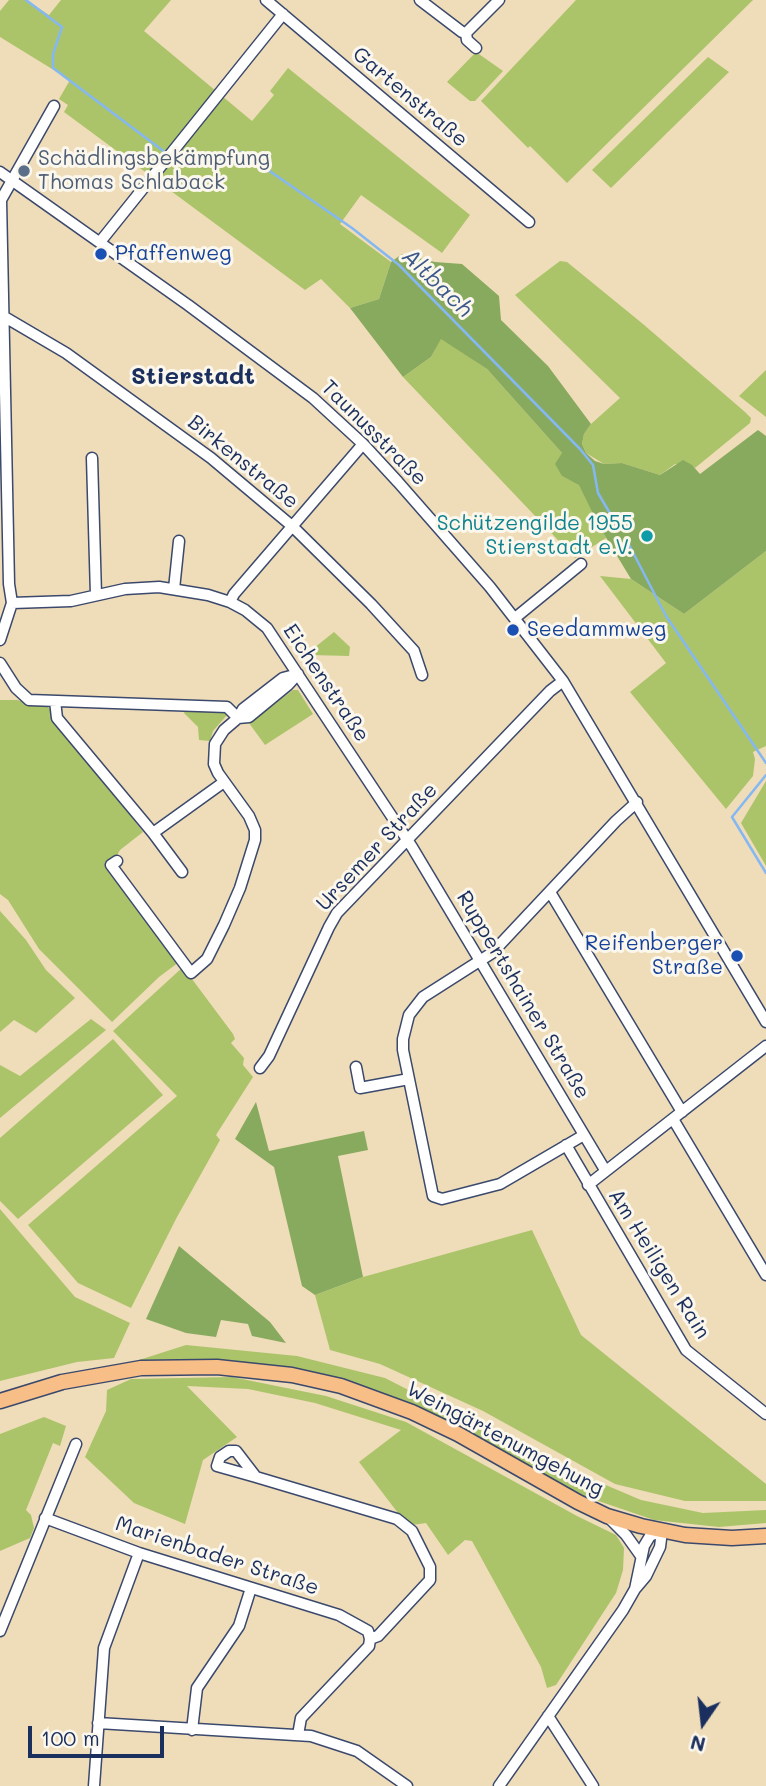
<!DOCTYPE html>
<meta charset="utf-8">
<style>
body{margin:0}
#map{position:relative;width:766px;height:1786px;overflow:hidden;background:#efdcb9;font-family:Mali,sans-serif}
canvas{display:block}
.north{position:absolute;left:668px;top:1688px;width:70px;height:70px;-webkit-text-stroke:5px #fbf7ec;paint-order:stroke;rotate:194deg;font-size:19px;font-weight:700;line-height:28px;text-align:center;color:#1b2f5e}
.north::after{content:'';display:block;margin:auto;width:24px;height:32px;background:#1b2f5e;clip-path:polygon(50% 0,100% 100%,50% 72%,0 100%)}
.scale{position:absolute;left:28px;top:1726px;width:136px;height:32px;box-sizing:border-box;border:4px solid #1b2f5e;border-top:0;padding-left:9px;font-size:21px;line-height:24px;white-space:nowrap;color:#1b2f5e;-webkit-text-stroke:5px #fbf7ec;paint-order:stroke}
</style>
<div id="map">
<canvas width="766" height="1786"></canvas>
<div class="north">N</div>
<div class="scale">100 m</div>
</div>
<script>
const context = document.querySelector('canvas').getContext('2d');
context.lineJoin = 'round';
function paint(path, color) { context.fillStyle = color; context.fill(path, 'evenodd'); }
const shape = rows => new Path2D(rows.map(r => 'M' + r).join(''));
function stroke(path, color, width, dash) { context.strokeStyle = color; context.lineWidth = width; context.lineCap = dash ? 'butt' : 'round'; context.setLineDash(dash || []); context.stroke(path); }
function write(font, color, halo, rows, align = 'center') {
  context.font = font + ' Mali,sans-serif'; context.lineWidth = 6; context.setLineDash([]); context.textBaseline = 'middle'; context.strokeStyle = halo; context.fillStyle = color; for (const [text, x, y, turn = 0] of rows) {
    context.save(); context.translate(x, y); context.rotate((+turn || 0) * Math.PI / 180); context.textAlign = isNaN(turn) ? turn : align; if (halo) context.strokeText(text, 0, 0); context.fillText(text, 0, 0); context.restore();
  }
}
paint(shape([
 [9,0,26,0,49,15,61,0,171,0,144,31,252,121,274,95,270,91,288,68,470,215,442,253,361,195,340,224,391,262,379,299,350,308,321,279,305,290,64,112,68,105,59,99,70,80,0,37,0,11],
 [576,0,753,0,567,183,530,146,528,148,481,101],
 [476,52,503,71,475,101,470,101,447,82],
 [708,57,729,72,611,188,592,170],
 [560,261,567,262,643,324,745,412,751,418,750,423,695,468,691,465,675,464,660,475,622,463,604,464,586,453,582,444,584,434,591,424,620,398,515,295],
 [441,338,487,369,562,453,562,476,579,484,606,538,575,558,403,377,431,357],
 [766,370,766,417,739,396],
 [766,551,766,746,753,752,755,759,753,776,726,809,630,692,666,663,600,576,631,579,684,614],
 [334,632,350,647,349,656,311,655,309,652],
 [293,690,298,690,313,714,265,745,249,723],
 [0,700,17,700,48,707,143,832,120,850,109,870,179,962,159,977,112,1022,39,949,8,900,0,894],
 [183,709,222,710,227,715,213,731,210,741,199,740,198,727,184,713],
 [766,781,766,866,741,823],
 [0,911,26,940,46,970,75,998,36,1033,14,1020,0,1032],
 [183,967,233,1034,235,1039,231,1043,244,1058,243,1065,253,1077,216,1135,220,1140,177,1217,131,1308,78,1283,28,1225,177,1096,113,1031],
 [91,1019,106,1030,0,1118,0,1065,20,1076],
 [113,1039,163,1095,18,1219,0,1201,0,1138],
 [0,1209,75,1297,130,1323,114,1358,77,1362,0,1381],
 [532,1230,581,1335,766,1484,766,1501,685,1501,615,1484,483,1411,380,1364,330,1350,315,1295,363,1277],
 [186,1345,297,1356,385,1378,540,1457,641,1500,703,1513,766,1510,766,1523,719,1527,654,1520,581,1495,423,1410,348,1380,272,1365,136,1361],
 [232,1377,326,1396,406,1422,577,1516,616,1535,624,1548,623,1570,616,1593,556,1685,547,1688,541,1667,472,1541,465,1540,448,1555,426,1523,412,1525,398,1513,359,1462,401,1430,315,1403,248,1389,187,1386,237,1437,203,1460,185,1524,134,1503,85,1457,106,1411,107,1390,131,1379],
 [44,1417,66,1426,60,1446,53,1443,26,1510,31,1515,34,1528,30,1538,0,1551,0,1434]
]), '#abc46a');
paint(shape([
 [402,254,435,262,462,264,499,296,501,320,548,366,591,424,584,434,582,444,586,453,595,461,604,464,622,463,660,475,683,460,692,465,700,474,758,430,766,436,766,551,684,614,631,579,599,526,579,485,562,476,555,464,562,453,487,369,441,339,431,357,403,377,350,308,379,299,391,262],
 [256,1102,269,1151,364,1131,368,1150,338,1156,363,1277,315,1295,302,1286,274,1167,235,1139],
 [179,1246,270,1322,286,1343,252,1336,248,1324,221,1320,216,1337,186,1333,146,1319]
]), '#88aa5e');
stroke(shape([
 [26,0,62,27,53,54,53,68,166,153],
 [173,158,182,166,226,158,242,152,352,228,399,265,580,449,593,465,598,493,618,527],
 [626,539,666,616,766,763],
 [766,775,732,817,766,873]
]), '#85b8f2', 2.5);
const minor = shape([
 [266,0,529,222],
 [420,0,462,32,466,33,499,0],
 [466,33,467,40,476,48],
 [0,172,188,305,313,398,363,444,398,482,490,587,563,681,766,1022],
 [100,242,283,14],
 [0,318,3,316,66,353,211,458,292,526,371,604,414,651,422,675],
 [92,458,96,595],
 [174,589,179,541],
 [230,602,234,594,363,444],
 [12,603,71,601,125,589,159,587,208,595,230,602,245,610,267,628,412,847,605,1170],
 [515,618,581,564],
 [0,640,12,603,9,584,1,200,54,106],
 [0,663,16,688,29,700,227,707,238,718],
 [55,701,57,718,153,833,182,872],
 [238,718,249,717,288,685,298,674],
 [153,833,224,782],
 [117,861,111,865,191,973,207,959,224,925,240,888,255,840,255,830,249,816,218,773,214,764,215,744,224,730,238,718,243,709,283,678,298,674],
 [550,892,682,1112],
 [356,1067,360,1088,409,1079],
 [260,1068,269,1056,329,927,337,913,550,691,563,681],
 [673,1119,766,1275],
 [584,1135,500,1184,442,1199,433,1196,403,1050,403,1039,409,1015,423,997,492,953,616,821,637,802],
 [566,1145,686,1350,766,1414],
 [588,1185,766,1046],
 [256,1477,217,1466,220,1457,229,1451,236,1451,256,1477,397,1519,412,1531,430,1567,430,1580,378,1636,370,1639,369,1646,301,1718,298,1735],
 [45,1518,139,1553,339,1615,368,1631,370,1639],
 [609,1518,626,1535,641,1556],
 [0,1631,76,1444],
 [548,1716,593,1786],
 [98,1723,311,1736,357,1751,407,1786],
 [192,1730,197,1688,239,1626,251,1588],
 [94,1786,104,1648,139,1553],
 [499,1786,623,1610,635,1589,646,1576,660,1547,662,1531,650,1536,644,1546,635,1589]
]);
const major = shape([
 [0,1401,62,1382,141,1368,217,1367,292,1375,341,1386,412,1412,458,1434,578,1502,607,1516,641,1526,685,1535,732,1538,766,1536]
]);
stroke(minor, '#3b496c', 13);
stroke(major, '#3b496c', 17);
stroke(minor, '#fff', 10);
stroke(major, '#f7be88', 14);
for (const [x, y, r, color] of [
 [24,171,7,"#5c6f8a"],
 [101,254,7,"#1a4fb4"],
 [647,536,7,"#0f9aa8"],
 [513,630,7,"#1a4fb4"],
 [737,956,7,"#1a4fb4"]
]) { const dot = new Path2D(); dot.arc(x, y, r, 0, 2 * Math.PI); context.fillStyle = color; context.fill(dot); stroke(dot, '#fbf7ec', 2.5); }
write('21px', '#1b2f5e', '#fbf7ec', [
 ["Gartenstraße",410,97,40],
 ["Taunusstraße",374,433,45],
 ["Birkenstraße",243,462,39],
 ["Eichenstraße",326,683,56],
 ["Ursemer Straße",377,847,-47],
 ["Ruppertshainer Straße",523,995,59],
 ["Am Heiligen Rain",659,1264,58],
 ["Weingärtenumgehung",505,1439,28],
 ["Marienbader Straße",217,1556,18]
]);
write('21px', '#4e5e75', '#fbf7ec', [
 ["Schädlingsbekämpfung",38,159],
 ["Thomas Schlaback",38,183]
], 'left');
write('21px', '#164399', '#fbf7ec', [
 ["Pfaffenweg",115,254],
 ["Seedammweg",527,630],
 ["Reifenberger",723,944,"right"],
 ["Straße",723,968,"right"]
], 'left');
write('21px', '#0d838f', '#fbf7ec', [
 ["Schützengilde 1955",633,524],
 ["Stierstadt e.V.",633,548]
], 'right');
write('italic 23px', '#3b588a', '#fbf7ec', [
 ["Altbach",437,283,44]
]);
write('bold 24px', '#1b2f5e', '#fbf7ec', [
 ["Stierstadt",193,377]
]);
</script>
